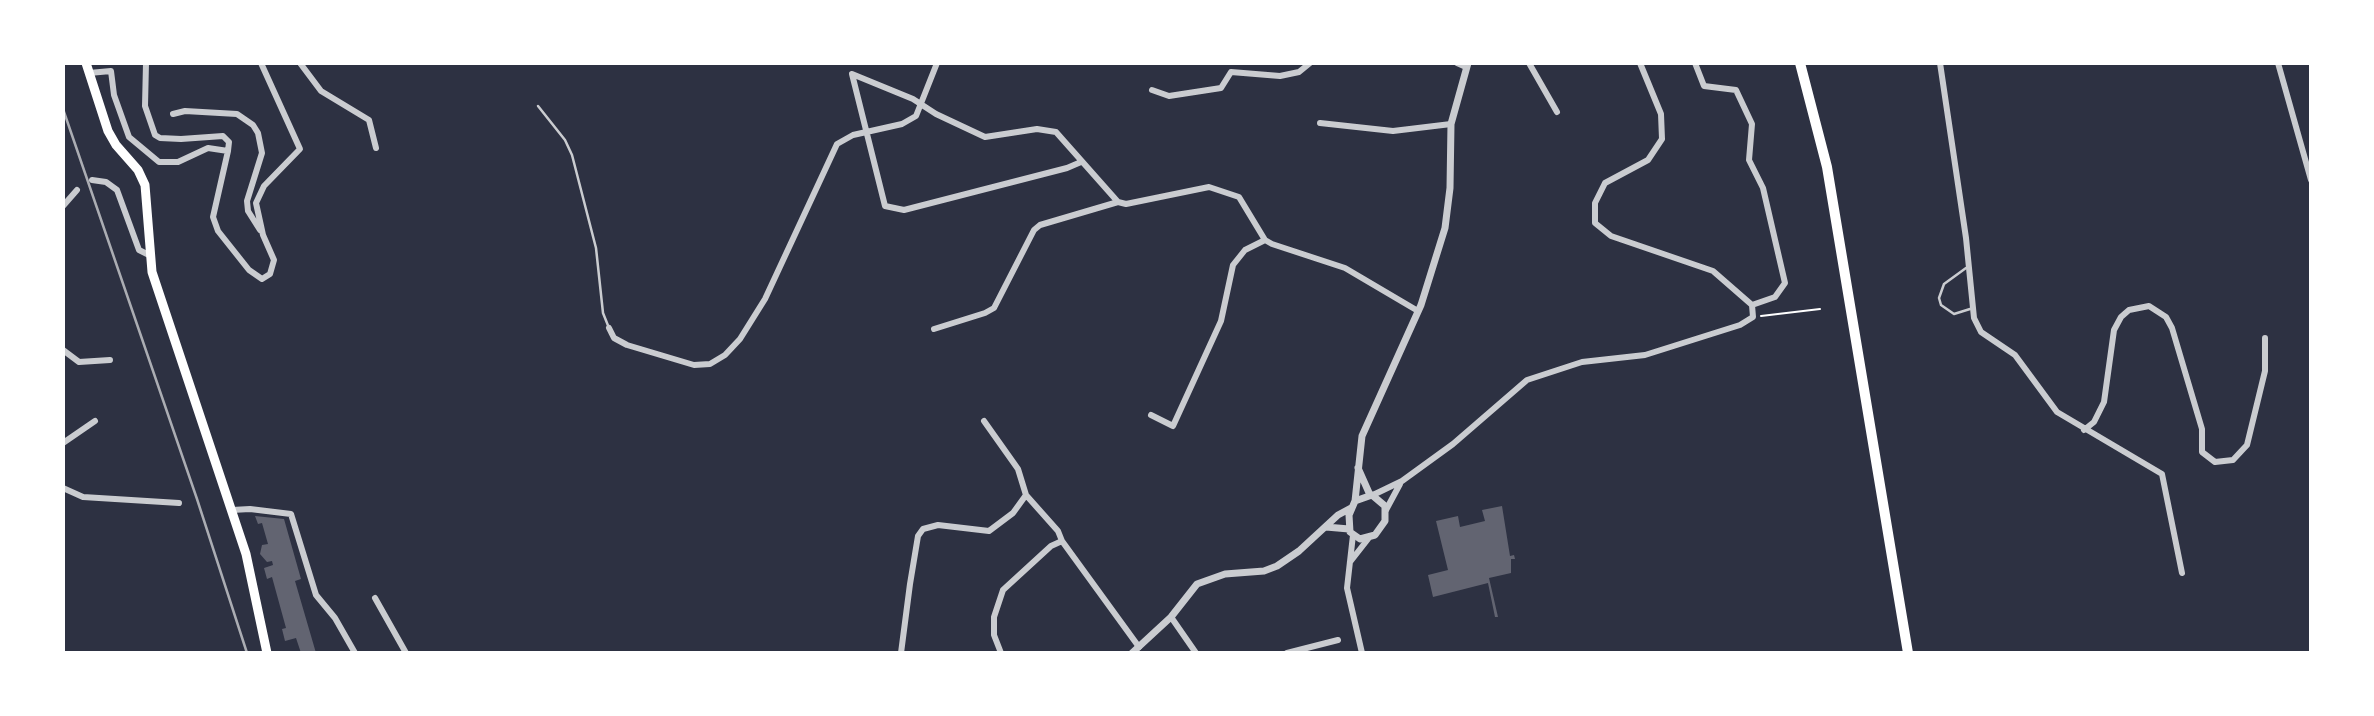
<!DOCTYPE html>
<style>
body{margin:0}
#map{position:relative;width:2374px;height:716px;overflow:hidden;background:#2d3142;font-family:"Asap Condensed",sans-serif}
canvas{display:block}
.frame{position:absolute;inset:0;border:65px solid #fff;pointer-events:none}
</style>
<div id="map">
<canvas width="2374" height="716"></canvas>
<div class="frame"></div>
</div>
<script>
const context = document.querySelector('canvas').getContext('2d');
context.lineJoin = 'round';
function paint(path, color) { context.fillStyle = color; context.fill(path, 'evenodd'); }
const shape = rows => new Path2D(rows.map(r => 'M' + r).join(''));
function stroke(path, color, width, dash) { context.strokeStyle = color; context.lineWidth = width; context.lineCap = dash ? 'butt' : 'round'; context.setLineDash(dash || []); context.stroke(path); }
paint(shape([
 [1502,506,1510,556,1514,555,1515,559,1511,559,1511,573,1489,578,1498,617,1495,617,1488,583,1433,597,1428,575,1448,570,1436,521,1458,516,1460,527,1485,521,1482,510],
 [255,516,284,519,301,579,295,581,316,653,301,653,296,638,285,641,282,629,286,628,272,577,267,579,264,568,273,565,272,561,267,562,260,554,262,545,268,544,262,523,258,524]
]), '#626471');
stroke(shape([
 [1761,316,1820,309]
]), '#fff', 2);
stroke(shape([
 [538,106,565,140,572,155,596,248,603,313,609,328],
 [1966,268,1944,284,1939,298,1941,305,1954,314,1970,309]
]), '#caccd0', 2.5);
stroke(shape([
 [146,63,145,106,155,135,160,138,181,139,223,136,229,142,228,151],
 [300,63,321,91,369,120,376,148],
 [1457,63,1466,67],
 [1529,63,1557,112],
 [1695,63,1704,86,1736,90,1752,124,1749,160,1763,188,1785,283,1775,297,1752,305],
 [1940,63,1966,238,1974,318,1981,332,2015,355,2057,412,2162,474,2182,573],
 [2278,63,2311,180],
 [89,73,111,71,114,95,129,137,159,162,178,162,208,148,228,151,213,217,218,231,249,270,262,279,270,274,274,260,263,235,256,203,264,186,300,149,261,63],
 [1152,90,1169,96,1221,88,1231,72,1280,76,1299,72,1310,63],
 [173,114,185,111,237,114,253,125,258,133,262,153,247,201,248,211,260,230],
 [1320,123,1393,131,1451,124],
 [1081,162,1067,168,904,210,885,206,852,74,913,99,936,114,985,137,1037,129,1056,132,1118,202],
 [92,180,106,182,117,190,139,250,149,255],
 [63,206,77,190],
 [609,328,614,338,627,345,694,365,710,364,725,355,740,339,765,299,837,144,853,135,902,124,916,116,937,63],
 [934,329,985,313,994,308,1034,230,1040,225,1118,202,1126,204,1209,187,1239,197,1265,240,1272,244,1345,268,1418,311],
 [63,350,79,362,110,360],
 [1151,415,1173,426,1221,321,1233,265,1245,250,1265,240],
 [984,421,1018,469,1026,495,1058,531,1062,541,1139,647],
 [2084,430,2094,422,2104,402,2114,330,2121,317,2129,310,2149,306,2166,317,2172,328,2202,429,2202,452,2215,462,2233,460,2247,445,2265,371,2265,338],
 [63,443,95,421],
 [63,488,83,497,179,503],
 [1373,495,1402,481,1453,444,1527,380,1582,362,1645,355,1740,325,1753,317,1752,305,1713,271,1611,236,1595,223,1595,203,1605,183,1648,160,1662,139,1661,114,1640,63],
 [232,510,250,509,291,514,316,595,335,618,355,653],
 [1386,510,1400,484],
 [1353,535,1347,588,1362,653],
 [1350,562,1368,539],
 [375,598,406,653],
 [1171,617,1196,653],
 [901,653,910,584,918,536,923,529,938,525,989,531,1013,513,1026,495],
 [1001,653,994,635,994,617,1003,590,1051,546,1062,541],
 [1287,653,1338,640]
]), '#caccd0', 6);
stroke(shape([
 [1358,468,1370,495],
 [1372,495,1385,506,1385,521,1375,535,1360,539,1350,532,1349,515,1355,501,1372,495],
 [1355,501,1362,436,1421,305,1445,228,1450,188,1451,124,1468,63],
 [1326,527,1349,529],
 [1132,653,1171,617,1197,584,1225,574,1264,571,1277,566,1299,551,1338,515,1351,508]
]), '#caccd0', 7);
stroke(shape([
 [86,63,108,131,116,145,138,170,145,185,152,272,246,554,267,653]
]), '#fff', 9);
stroke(shape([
 [1800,63,1827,167,1908,653]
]), '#fff', 10);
stroke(shape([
 [63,109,197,499,247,653]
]), '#abadb3', 2.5);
</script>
